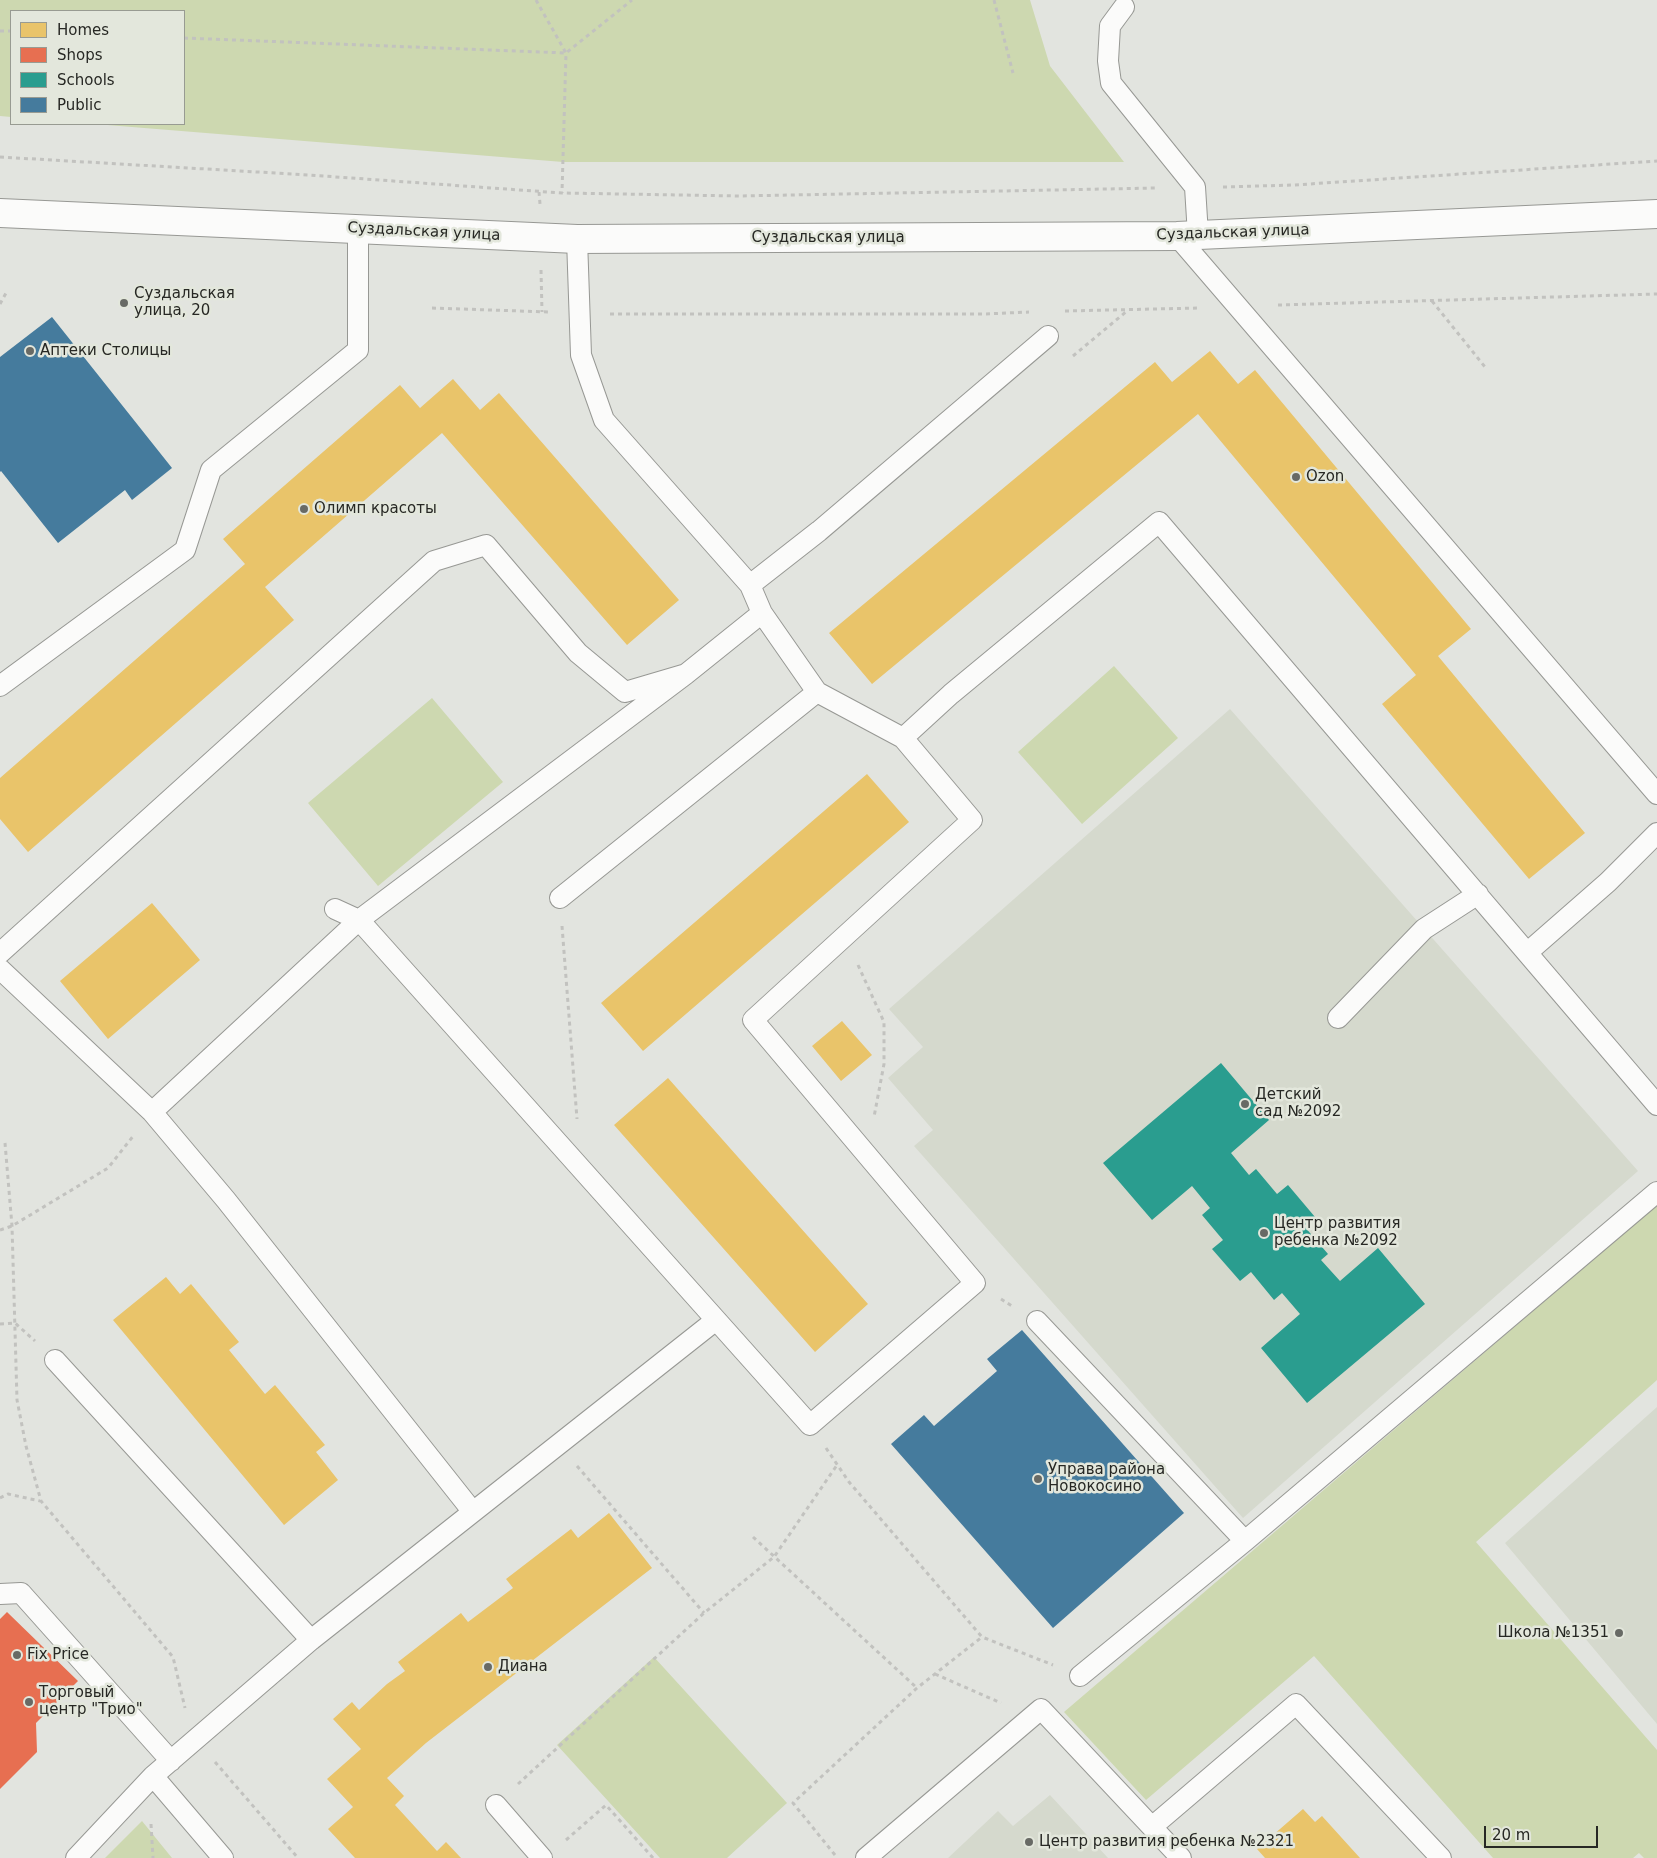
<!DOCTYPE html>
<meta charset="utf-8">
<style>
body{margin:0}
#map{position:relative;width:1657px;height:1858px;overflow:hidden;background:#e2e4df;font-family:"DejaVu Sans",sans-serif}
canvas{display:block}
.legend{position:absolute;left:10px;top:10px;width:175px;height:115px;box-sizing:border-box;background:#e3e7dc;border:1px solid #989b92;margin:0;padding:6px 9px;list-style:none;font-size:15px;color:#272824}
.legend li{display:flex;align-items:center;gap:10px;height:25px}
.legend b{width:25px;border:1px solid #989b92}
.scale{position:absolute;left:1484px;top:1826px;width:114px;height:22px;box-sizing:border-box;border:2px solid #272824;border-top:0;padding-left:6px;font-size:15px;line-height:18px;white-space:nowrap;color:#272824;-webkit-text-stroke:4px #e3e7dc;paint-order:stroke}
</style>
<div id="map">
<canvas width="1657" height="1858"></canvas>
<ul class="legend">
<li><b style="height:14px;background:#e9c46a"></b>Homes</li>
<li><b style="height:14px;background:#e76f51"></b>Shops</li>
<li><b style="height:14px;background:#2a9d8f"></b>Schools</li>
<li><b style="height:14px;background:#457b9d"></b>Public</li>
</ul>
<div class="scale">20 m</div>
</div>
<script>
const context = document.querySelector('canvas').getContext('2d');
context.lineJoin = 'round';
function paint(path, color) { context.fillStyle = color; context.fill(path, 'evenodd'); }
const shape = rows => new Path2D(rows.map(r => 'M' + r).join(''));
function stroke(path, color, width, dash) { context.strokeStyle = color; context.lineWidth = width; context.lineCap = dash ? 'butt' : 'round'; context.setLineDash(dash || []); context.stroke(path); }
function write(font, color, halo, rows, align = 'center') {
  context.font = font + ' "DejaVu Sans",sans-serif'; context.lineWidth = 5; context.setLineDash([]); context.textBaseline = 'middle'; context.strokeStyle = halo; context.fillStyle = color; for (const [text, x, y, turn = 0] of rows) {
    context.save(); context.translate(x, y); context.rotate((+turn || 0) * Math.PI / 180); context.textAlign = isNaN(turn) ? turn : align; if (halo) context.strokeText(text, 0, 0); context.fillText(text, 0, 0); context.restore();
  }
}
paint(shape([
 [1230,709,1638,1171,1243,1518,914,1146,933,1130,888,1078,923,1047,889,1009],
 [1657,1407,1657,1724,1505,1543],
 [1050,1795,1108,1858,948,1858,998,1811,1013,1826]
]), '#d5d9cd');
paint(shape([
 [0,0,1030,0,1050,66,1124,162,563,162,95,124,184,124,184,11,11,11,11,117,0,116],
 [1114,666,1178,738,1082,824,1018,752],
 [432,698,503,782,378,886,308,803],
 [1657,1205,1657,1380,1476,1542,1657,1750,1657,1858,1644,1858,1639,1853,1633,1858,1493,1858,1314,1656,1146,1800,1064,1712],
 [654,1657,787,1803,727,1858,660,1858,557,1745],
 [142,1821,172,1858,105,1858]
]), '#cdd8b0');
paint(shape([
 [1210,351,1238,384,1255,370,1471,629,1438,656,1585,833,1529,879,1382,704,1416,675,1198,414,872,684,829,633,1155,362,1172,382],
 [453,379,480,410,499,393,679,600,627,645,442,433,265,587,294,620,28,852,0,819,0,778,245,564,223,539,400,385,420,408],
 [867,774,909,822,643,1051,601,1003],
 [152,903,200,960,108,1039,60,981],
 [842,1021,872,1055,841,1081,812,1046],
 [668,1078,868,1304,815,1352,614,1125],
 [166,1277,180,1294,191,1284,239,1342,229,1350,265,1394,275,1385,325,1445,316,1452,338,1480,284,1525,113,1320],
 [609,1513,652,1568,426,1743,387,1778,404,1796,395,1805,437,1851,446,1842,461,1858,355,1858,328,1829,353,1807,327,1779,361,1749,333,1719,352,1702,359,1710,387,1684,405,1671,398,1662,461,1613,468,1622,513,1588,506,1579,571,1529,578,1538],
 [1303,1809,1315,1822,1322,1816,1360,1858,1265,1858,1257,1849]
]), '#e9c46a');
paint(shape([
 [7,1612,78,1681,36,1723,37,1752,0,1789,0,1619]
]), '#e76f51');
paint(shape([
 [1221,1063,1269,1120,1231,1153,1249,1175,1256,1169,1277,1194,1288,1185,1315,1217,1304,1226,1328,1254,1321,1260,1340,1281,1378,1248,1425,1304,1307,1403,1261,1348,1300,1314,1282,1293,1274,1300,1251,1272,1240,1281,1212,1249,1223,1240,1202,1215,1210,1208,1192,1186,1152,1220,1103,1163]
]), '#2a9d8f');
paint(shape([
 [52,317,172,468,132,500,125,490,58,543,1,471,0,472,0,357],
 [1022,1330,1184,1513,1053,1628,891,1444,924,1415,934,1426,997,1371,987,1359]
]), '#457b9d');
const service = shape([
 [1124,7,1110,26,1108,61,1111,83,1195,187,1198,235],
 [1177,236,1657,794],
 [577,239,581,355,604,420,750,585,762,613],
 [750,585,819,531,1048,336],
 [0,686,185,550,211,470,358,350,358,229],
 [903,738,951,694,1159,522,1657,1105],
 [560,898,817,692],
 [1528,952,1608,882,1657,833],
 [0,953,434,561,486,545,578,653,625,692,686,674,762,613,817,692,903,738,972,820,753,1020,975,1283,810,1425,359,920,686,674],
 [0,969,152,1112,226,1200,473,1512],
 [1338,1018,1424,929,1478,894],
 [152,1112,359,920,335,909],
 [1037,1321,1245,1541],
 [55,1360,311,1640],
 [0,1594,21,1593,171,1761],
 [1080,1676,1245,1541,1657,1192],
 [153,1776,223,1858],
 [496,1805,542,1858],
 [1153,1826,1296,1704,1441,1858],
 [76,1858,153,1776,311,1640,716,1320],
 [866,1858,1041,1709,1181,1858]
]);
const tertiary = shape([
 [0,213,577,239,1177,236,1657,214]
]);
stroke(service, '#979894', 22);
stroke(tertiary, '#979894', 30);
stroke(shape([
 [536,0,566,53,562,193],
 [994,0,1013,73],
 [0,31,11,31],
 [184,38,566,53,632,0],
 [0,157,309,175,562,193,739,196,1157,188],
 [1223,187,1294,185,1657,161],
 [539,192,540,204],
 [541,270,542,312],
 [1432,301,1485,367],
 [0,304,6,293],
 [1278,305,1657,294],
 [432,308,549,312],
 [1065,311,1199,308],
 [610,314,985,314,1029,312],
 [1073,356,1127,311],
 [562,926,577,1119],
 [858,965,884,1022,884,1064,874,1117],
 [5,1143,12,1226,17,1400,26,1446,41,1501,173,1657,185,1708],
 [0,1230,12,1226,108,1168,134,1135],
 [1001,1299,1012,1306],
 [0,1324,15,1323,35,1341],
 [826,1448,849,1482,982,1637,1053,1665],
 [577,1466,704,1613],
 [0,1498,8,1494,40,1501],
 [753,1537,917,1688],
 [935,1674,1001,1703],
 [215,1762,298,1858],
 [518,1784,704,1613,774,1557,837,1465],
 [151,1824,153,1858],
 [566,1840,606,1805,653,1858],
 [835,1855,793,1803,917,1688,982,1637]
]), '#c2c2bf', 3, [4, 4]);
stroke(service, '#fbfbfa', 20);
stroke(tertiary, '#fbfbfa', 28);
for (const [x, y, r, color] of [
 [124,303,5,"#686a65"],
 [30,351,5,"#686a65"],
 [1296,477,5,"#686a65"],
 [304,509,5,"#686a65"],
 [1245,1104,5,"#686a65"],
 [1264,1233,5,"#686a65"],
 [1038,1479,5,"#686a65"],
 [1619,1633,5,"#686a65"],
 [17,1655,5,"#686a65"],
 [488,1667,5,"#686a65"],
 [29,1702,5,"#686a65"],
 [1029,1842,5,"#686a65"]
]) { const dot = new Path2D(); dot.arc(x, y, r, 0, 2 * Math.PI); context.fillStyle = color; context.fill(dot); stroke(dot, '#e3e7dc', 2); }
write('15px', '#272824', '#e3e7dc', [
 ["Суздальская улица",424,232,3],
 ["Суздальская улица",1233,233,-2],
 ["Суздальская улица",828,238]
]);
write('15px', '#272824', '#e3e7dc', [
 ["Суздальская",134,294],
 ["улица, 20",134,311],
 ["Аптеки Столицы",40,351],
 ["Ozon",1306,477],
 ["Олимп красоты",314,509],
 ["Детский",1255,1095],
 ["сад №2092",1255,1112],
 ["Центр развития",1274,1224],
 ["ребенка №2092",1274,1241],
 ["Управа района",1048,1470],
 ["Новокосино",1048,1487],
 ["Школа №1351",1609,1633,"right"],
 ["Fix Price",27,1655],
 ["Диана",498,1667],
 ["Торговый",39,1693],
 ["центр \"Трио\"",39,1710],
 ["Центр развития ребенка №2321",1039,1842]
], 'left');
</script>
